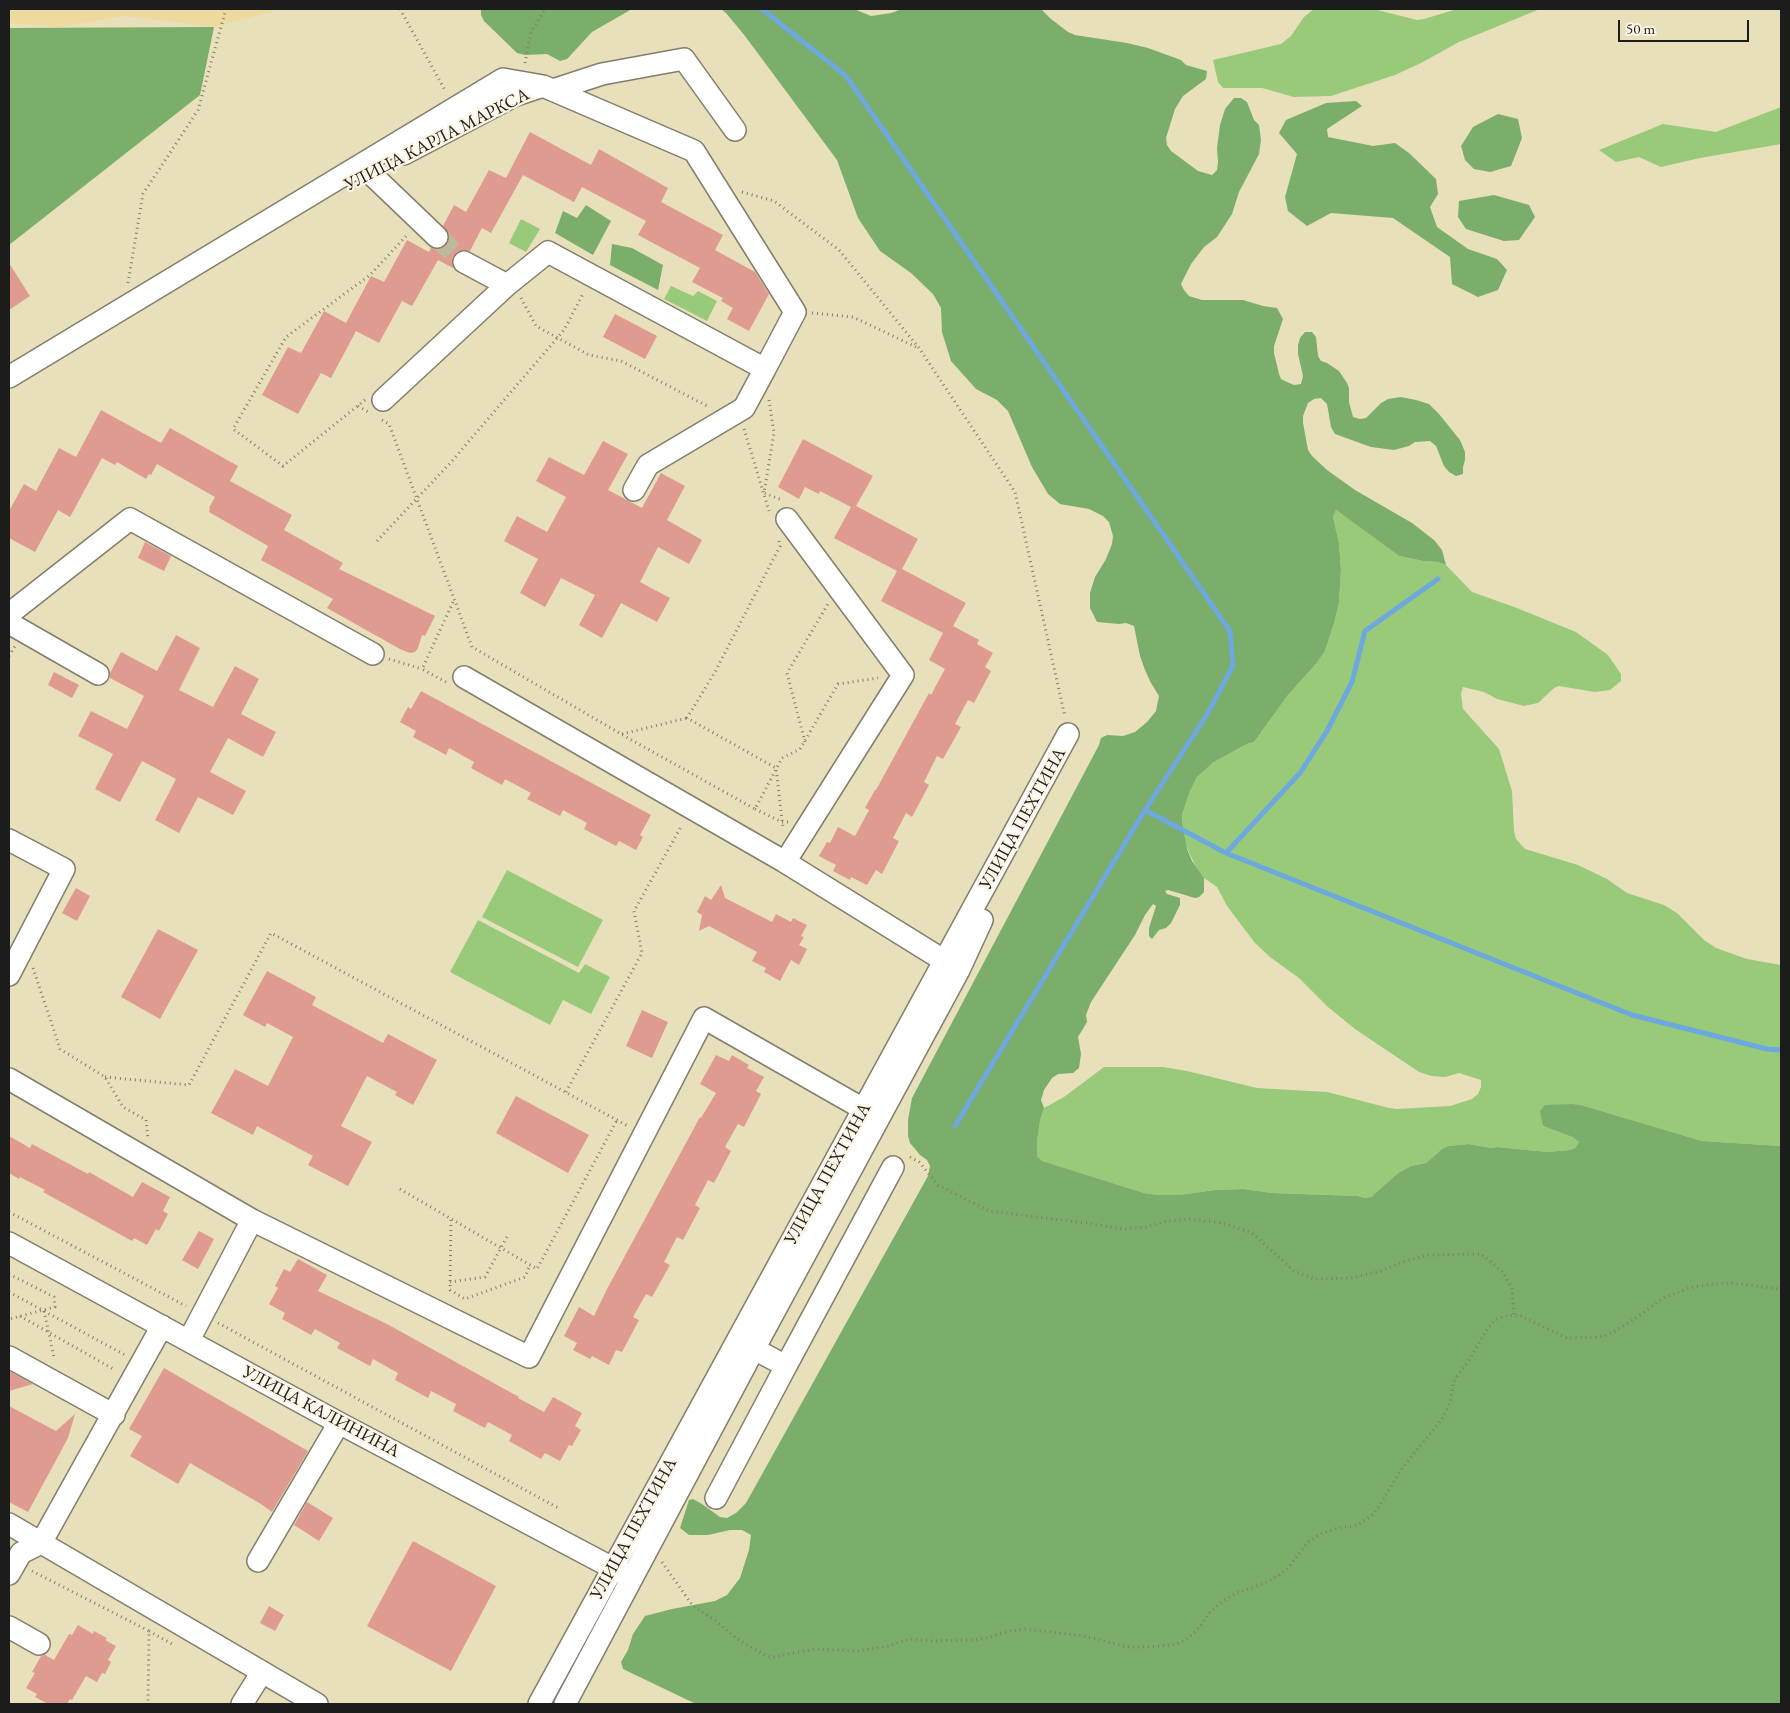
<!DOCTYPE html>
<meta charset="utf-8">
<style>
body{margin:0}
#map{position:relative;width:1790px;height:1713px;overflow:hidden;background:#e8e0bb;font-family:"EB Garamond",serif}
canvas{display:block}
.frame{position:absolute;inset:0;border:10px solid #1c1c1c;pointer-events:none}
.scale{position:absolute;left:1618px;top:20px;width:131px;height:22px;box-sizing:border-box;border:2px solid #1c1c1c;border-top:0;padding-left:6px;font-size:15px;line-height:18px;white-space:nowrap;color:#1c1c1c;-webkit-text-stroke:4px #fcf5e5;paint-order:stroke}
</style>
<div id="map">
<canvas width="1790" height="1713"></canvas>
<div class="frame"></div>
<div class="scale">50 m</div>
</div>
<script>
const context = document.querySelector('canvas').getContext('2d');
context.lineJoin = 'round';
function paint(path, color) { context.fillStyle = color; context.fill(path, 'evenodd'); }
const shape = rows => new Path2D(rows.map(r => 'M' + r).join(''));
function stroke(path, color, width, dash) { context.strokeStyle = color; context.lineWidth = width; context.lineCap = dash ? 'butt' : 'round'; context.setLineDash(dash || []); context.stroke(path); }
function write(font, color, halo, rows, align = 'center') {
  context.font = font + ' "EB Garamond",serif'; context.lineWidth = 4.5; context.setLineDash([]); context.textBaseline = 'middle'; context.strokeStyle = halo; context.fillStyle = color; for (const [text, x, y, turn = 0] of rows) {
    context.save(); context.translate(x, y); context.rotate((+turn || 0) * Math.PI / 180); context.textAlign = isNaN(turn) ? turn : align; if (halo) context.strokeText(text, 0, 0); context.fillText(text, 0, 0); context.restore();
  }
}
paint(shape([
 [1314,9,1373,9,1417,20,1424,19,1457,9,1540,9,1459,42,1421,63,1395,75,1331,96,1294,97,1262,88,1223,88,1218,82,1213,60,1281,44,1291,36,1304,17],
 [1781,107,1781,144,1700,158,1661,167,1639,157,1616,162,1599,150,1663,124,1716,132],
 [521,219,540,229,526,252,509,243],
 [671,286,693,296,698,291,717,301,707,321,664,299],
 [1336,510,1399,556,1423,561,1438,562,1446,565,1472,592,1517,608,1576,632,1608,655,1621,674,1621,681,1610,690,1595,692,1559,686,1554,688,1538,703,1524,706,1497,699,1484,692,1463,687,1461,694,1463,709,1499,749,1512,791,1514,831,1516,839,1525,849,1578,865,1607,879,1627,893,1664,905,1677,913,1704,940,1716,948,1747,959,1781,965,1781,1146,1702,1141,1573,1104,1543,1126,1572,1137,1579,1142,1575,1148,1569,1150,1548,1152,1497,1147,1491,1148,1469,1144,1448,1146,1442,1149,1426,1163,1411,1166,1398,1173,1371,1197,1365,1198,1358,1196,1272,1193,1244,1189,1215,1190,1179,1195,1158,1195,1144,1193,1041,1161,1037,1156,1037,1142,1040,1121,1044,1108,1064,1097,1104,1067,1163,1067,1187,1071,1257,1088,1327,1092,1389,1108,1397,1109,1450,1106,1472,1099,1478,1094,1481,1087,1481,1080,1459,1073,1445,1077,1432,1076,1419,1072,1355,1029,1328,1007,1299,978,1270,957,1255,943,1227,906,1217,887,1204,878,1196,867,1184,842,1182,815,1190,791,1197,777,1214,762,1247,744,1254,742,1288,695,1316,664,1325,651,1334,623,1339,603,1341,570,1339,543,1333,517],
 [507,870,603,920,578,967,482,917],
 [478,920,579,973,585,964,610,977,591,1014,563,1000,550,1025,450,972]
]), '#98ca7a');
paint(shape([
 [481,9,632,9,592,32,567,59,560,61,547,54,525,55,517,53,484,21,481,15],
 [721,9,854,9,871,16,891,13,902,9,1041,9,1051,19,1068,32,1075,35,1127,43,1148,48,1181,60,1186,65,1207,71,1206,79,1183,96,1175,109,1166,138,1167,145,1171,151,1198,171,1212,175,1217,170,1218,162,1217,148,1220,125,1225,109,1234,98,1241,98,1247,102,1254,120,1259,125,1261,140,1259,154,1239,192,1232,214,1217,237,1204,247,1191,264,1181,284,1184,290,1189,296,1202,300,1243,300,1263,306,1277,308,1283,319,1274,346,1274,353,1279,374,1281,379,1287,382,1294,385,1301,384,1303,376,1298,354,1298,345,1300,338,1305,332,1312,332,1316,337,1318,356,1321,361,1327,363,1339,371,1347,383,1349,388,1349,402,1353,417,1360,419,1366,418,1381,403,1388,399,1401,397,1416,400,1429,404,1439,414,1460,440,1465,452,1465,460,1463,467,1463,474,1456,476,1449,472,1444,466,1436,446,1430,441,1415,442,1409,446,1394,450,1371,447,1335,434,1331,427,1327,404,1321,398,1314,399,1308,403,1303,416,1303,423,1308,450,1312,456,1327,470,1355,490,1412,523,1434,540,1442,550,1446,565,1438,562,1423,561,1399,556,1336,510,1333,517,1339,543,1341,570,1339,603,1334,623,1325,651,1316,664,1288,695,1254,742,1247,744,1214,762,1197,777,1190,791,1182,815,1183,828,1187,849,1192,861,1204,878,1204,892,1199,897,1195,898,1168,890,1165,891,1167,894,1180,898,1180,905,1171,923,1166,928,1159,930,1152,939,1149,936,1149,928,1156,906,1153,904,1145,915,1135,935,1091,1002,1086,1015,1087,1022,1078,1037,1081,1054,1079,1068,1073,1073,1058,1074,1052,1078,1044,1090,1041,1100,1044,1108,1040,1121,1037,1142,1037,1156,1042,1161,1144,1193,1158,1195,1179,1195,1215,1190,1244,1189,1272,1193,1358,1196,1365,1198,1371,1197,1398,1173,1411,1166,1426,1163,1442,1149,1448,1146,1469,1144,1491,1148,1497,1147,1548,1152,1569,1150,1575,1148,1579,1142,1572,1137,1543,1126,1540,1111,1545,1105,1573,1104,1580,1105,1702,1141,1781,1146,1781,1704,696,1704,623,1669,621,1662,628,1650,633,1634,645,1616,672,1609,715,1601,727,1595,740,1578,749,1550,751,1535,742,1530,730,1530,708,1535,689,1535,680,1528,688,1503,689,1500,693,1499,702,1504,720,1517,727,1518,736,1513,746,1503,928,1176,930,1166,927,1160,920,1155,910,1143,908,1136,908,1120,912,1098,1099,745,1101,738,1107,735,1123,736,1135,732,1147,722,1156,711,1159,696,1151,683,1145,670,1140,656,1134,626,1126,623,1119,624,1097,622,1090,608,1090,593,1095,577,1106,559,1112,544,1113,536,1109,522,1103,516,1089,509,1060,504,1048,494,1032,467,1008,411,997,400,976,389,951,361,942,332,941,308,933,294,911,273,880,251,858,218,837,160,745,36,726,13],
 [214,27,200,95,9,245,9,28],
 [1356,101,1362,106,1327,129,1328,137,1373,146,1395,143,1409,153,1436,179,1438,194,1430,207,1437,227,1468,249,1497,259,1507,270,1498,290,1478,297,1452,284,1450,257,1393,218,1331,213,1307,226,1288,211,1285,197,1297,154,1279,133,1286,120,1326,103],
 [1498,114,1518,119,1522,138,1511,166,1490,172,1474,169,1465,160,1461,146,1473,127],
 [1494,195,1529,205,1535,217,1519,240,1504,241,1466,229,1458,217,1459,201],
 [586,205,611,221,593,255,555,233,563,211,577,218],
 [612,244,632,248,663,265,658,290,610,265]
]), '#7aae6a');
paint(shape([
 [9,9,281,9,214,27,123,16,63,27,9,23]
]), '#eeda9e');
stroke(shape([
 [762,9,846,76,1230,631,1233,665,1208,713,1145,810,955,1126],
 [1145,810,1226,853,1300,773,1327,731,1352,682,1365,631,1438,579],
 [1226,853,1632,1015,1767,1049,1781,1050]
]), '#6da9de', 5);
paint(shape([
 [530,132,591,165,599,149,668,188,661,202,723,235,715,250,755,272,769,294,749,331,727,319,733,308,721,301,723,298,692,282,700,268,638,235,646,221,582,187,574,202,523,175,491,233,482,228,470,251,463,250,457,252,453,256,452,262,453,268,438,260,412,306,402,301,379,343,356,331,331,378,321,373,298,414,262,395,288,347,301,353,324,311,346,323,371,276,384,282,407,240,429,252,431,248,440,249,446,246,449,240,449,234,443,226,454,205,466,212,489,170,506,178],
 [9,263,30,296,9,310],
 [615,314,657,336,645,359,603,337],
 [101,410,161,443,170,428,238,466,230,481,292,515,284,530,343,563,339,569,435,616,425,636,422,635,418,648,415,652,410,653,400,649,327,608,333,599,261,560,268,546,209,512,210,509,209,508,215,497,157,464,151,475,149,474,146,479,117,462,115,465,102,458,70,517,58,510,35,552,9,538,9,511,24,484,36,491,59,448,76,457],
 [803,439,873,476,856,506,918,539,902,569,966,603,953,626,979,640,977,644,993,653,985,667,991,671,974,703,968,700,955,724,961,727,943,759,937,756,924,782,929,785,912,817,906,813,893,838,899,841,882,874,876,870,867,885,851,877,850,880,833,871,836,865,819,856,827,842,830,843,838,827,855,836,869,810,865,808,875,790,876,790,929,693,931,695,945,669,929,660,943,633,881,601,897,571,834,538,851,507,820,491,819,494,805,487,799,499,778,487],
 [603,441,628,454,608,490,642,508,661,473,685,486,667,520,702,540,689,564,658,547,640,582,670,598,657,622,621,603,602,638,579,625,595,595,561,578,545,607,520,593,538,559,504,541,517,516,547,532,566,497,536,481,549,457,584,475],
 [145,542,171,556,164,571,138,558],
 [176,635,200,648,179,690,213,707,235,666,259,679,241,714,276,732,263,757,228,738,210,772,246,791,233,815,198,797,179,833,155,820,176,779,142,761,120,802,95,789,113,754,78,736,91,711,127,729,144,696,110,678,110,673,121,652,157,671],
 [54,672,79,685,72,698,48,685],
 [421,691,651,815,640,835,643,837,636,850,619,841,616,846,584,829,587,823,563,810,560,816,527,799,531,793,505,779,502,785,471,768,474,762,449,748,446,755,413,737,416,731,400,722,408,707,411,709],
 [721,885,725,898,772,922,776,914,791,922,793,918,807,925,801,936,804,937,799,945,807,949,799,965,791,960,780,981,764,972,766,968,752,961,757,952,709,926,699,931,702,915,697,912,705,896,711,900],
 [76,888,90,896,77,921,62,913],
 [158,929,198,950,160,1019,121,997],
 [267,971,316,997,312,1005,383,1043,388,1034,437,1060,413,1105,395,1095,397,1092,367,1076,341,1126,372,1142,348,1186,308,1165,313,1156,257,1126,253,1135,211,1113,235,1069,268,1086,293,1037,267,1023,265,1027,243,1015],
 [642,1010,668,1022,652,1058,626,1046],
 [716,1055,729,1061,732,1055,749,1065,747,1068,764,1077,756,1091,761,1094,744,1127,738,1124,725,1147,731,1151,714,1183,708,1180,695,1205,700,1208,683,1240,677,1237,664,1262,670,1265,652,1297,646,1294,633,1317,639,1320,622,1352,616,1350,609,1365,592,1356,590,1359,573,1350,577,1343,564,1336,579,1307,594,1316,607,1289,700,1117,701,1118,716,1093,700,1084],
 [516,1096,589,1135,568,1173,496,1133],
 [9,1136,30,1148,32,1144,88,1174,89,1172,133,1197,142,1182,170,1197,163,1211,168,1214,159,1231,156,1229,147,1245,134,1238,132,1241,43,1192,45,1190,20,1177,19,1179,9,1173],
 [199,1231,214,1239,198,1269,182,1260],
 [298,1259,327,1275,318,1291,387,1324,519,1397,518,1398,544,1412,553,1397,582,1413,575,1426,581,1430,572,1446,569,1445,560,1461,545,1453,541,1459,509,1441,512,1435,488,1422,485,1428,453,1411,456,1404,431,1391,428,1398,395,1380,398,1373,373,1359,370,1366,337,1348,340,1343,315,1329,311,1335,282,1319,285,1313,269,1304,278,1288,275,1286,284,1269,290,1272],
 [164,1368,308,1451,272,1512,261,1504,190,1463,178,1484,130,1456,142,1436,129,1429],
 [9,1371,33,1384,9,1391],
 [9,1406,56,1431,75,1414,68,1438,28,1512,9,1502],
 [307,1502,333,1518,319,1541,294,1525],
 [413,1541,496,1586,451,1671,367,1626],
 [269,1606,284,1615,275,1631,260,1623],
 [78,1625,93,1634,94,1631,107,1638,105,1640,116,1646,108,1660,111,1662,105,1674,102,1673,97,1682,86,1676,72,1700,70,1699,67,1704,48,1704,35,1697,37,1694,26,1688,35,1673,32,1672,41,1656,45,1655,54,1660,69,1634,72,1635]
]), '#df9b90');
stroke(shape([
 [437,237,464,262]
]), '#bfb99b', 21, [21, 11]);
const minor = shape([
 [553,90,602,74,684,59,735,130],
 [404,154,516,95,540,87],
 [369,172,437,237],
 [464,262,507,285,548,252,765,369,744,408,648,465,634,490],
 [9,377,503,79,543,86,694,151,795,312,765,369],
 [383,400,507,285],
 [9,614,130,519,373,654],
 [9,623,98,674],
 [464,677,785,862,956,968],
 [9,840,64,869,9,975],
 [785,862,903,675,787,519],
 [9,1079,252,1220,529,1357,704,1018,879,1118],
 [9,1243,339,1423,624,1574],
 [189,1340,252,1220],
 [754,1349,786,1366,893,1167],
 [9,1357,114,1415],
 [716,1498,786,1366],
 [9,1524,317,1704],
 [258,1561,339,1423],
 [9,1574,21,1553,41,1543,162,1326],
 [9,1627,39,1644],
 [242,1704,262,1672],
 [539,1704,1068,734],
 [565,1704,754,1349,959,970,982,920]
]);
stroke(minor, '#827e6c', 24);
stroke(shape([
 [400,9,446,92],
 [525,63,531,32,545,9],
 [742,192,774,201,839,250,919,348,1015,492,1065,717],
 [128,283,143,194,198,110,226,9],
 [521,298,536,326,589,355,621,361,709,407],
 [812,313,853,317,916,347],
 [365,400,283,466,233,429,286,337,370,275,408,234],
 [769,400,774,433,764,493,782,500],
 [358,406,368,412],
 [382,420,389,424,472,647,628,738,755,809,782,758,800,749,838,684,878,678],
 [744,429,769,511],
 [377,541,452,461,564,330,584,292],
 [779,541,780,546,715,672,687,718,776,768,783,828],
 [9,656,15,646],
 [389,659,422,669],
 [446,682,422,669,454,600],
 [622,734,687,718],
 [805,742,787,673,828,604],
 [755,809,782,822,789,822],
 [33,968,60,1049,105,1077,123,1107,146,1120,148,1139],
 [105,1077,189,1085,271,933,628,1126],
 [566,1092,642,953,634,911,682,825],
 [910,1157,919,1162,938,1185,989,1211,1085,1223,1123,1229,1146,1227,1167,1221,1191,1219,1222,1223,1252,1233,1294,1271,1314,1279,1351,1278,1381,1271,1406,1261,1429,1255,1481,1254,1503,1272,1512,1289,1514,1315],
 [400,1189,537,1269,617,1120],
 [9,1212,186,1306],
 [451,1220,450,1290,465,1299,525,1277,530,1265],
 [9,1274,54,1297,55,1307,9,1319],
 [450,1282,485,1277,508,1235],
 [9,1292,125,1355],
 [44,1311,54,1357],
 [20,1316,115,1370],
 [218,1323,560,1509],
 [662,1562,693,1606,716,1621,737,1639,767,1656,773,1657,814,1649,858,1651,888,1646,910,1639,933,1641,973,1640,987,1638,1010,1631,1025,1629,1084,1636,1127,1647,1150,1647,1177,1644,1187,1639,1200,1627,1209,1613,1223,1601,1236,1593,1263,1584,1278,1576,1289,1567,1308,1542,1320,1534,1335,1529,1358,1525,1374,1514,1403,1467,1442,1419,1450,1403,1454,1381,1471,1357,1486,1331,1495,1320,1505,1316,1519,1315,1567,1338,1600,1337,1612,1333,1639,1316,1663,1298,1689,1288,1704,1285,1730,1283,1781,1289],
 [32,1571,149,1631,148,1704],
 [149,1631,172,1644]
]), '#827e6c', 3, [1, 4]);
stroke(minor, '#fff', 21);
write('18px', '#1c1c1c', '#fcf5e5', [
 ["УЛИЦА КАРЛА МАРКСА",437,140,-27],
 ["УЛИЦА ПЕХТИНА",1023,819,-61],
 ["УЛИЦА ПЕХТИНА",828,1174,-61],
 ["УЛИЦА КАЛИНИНА",321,1412,28],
 ["УЛИЦА ПЕХТИНА",634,1529,-61]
]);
</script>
